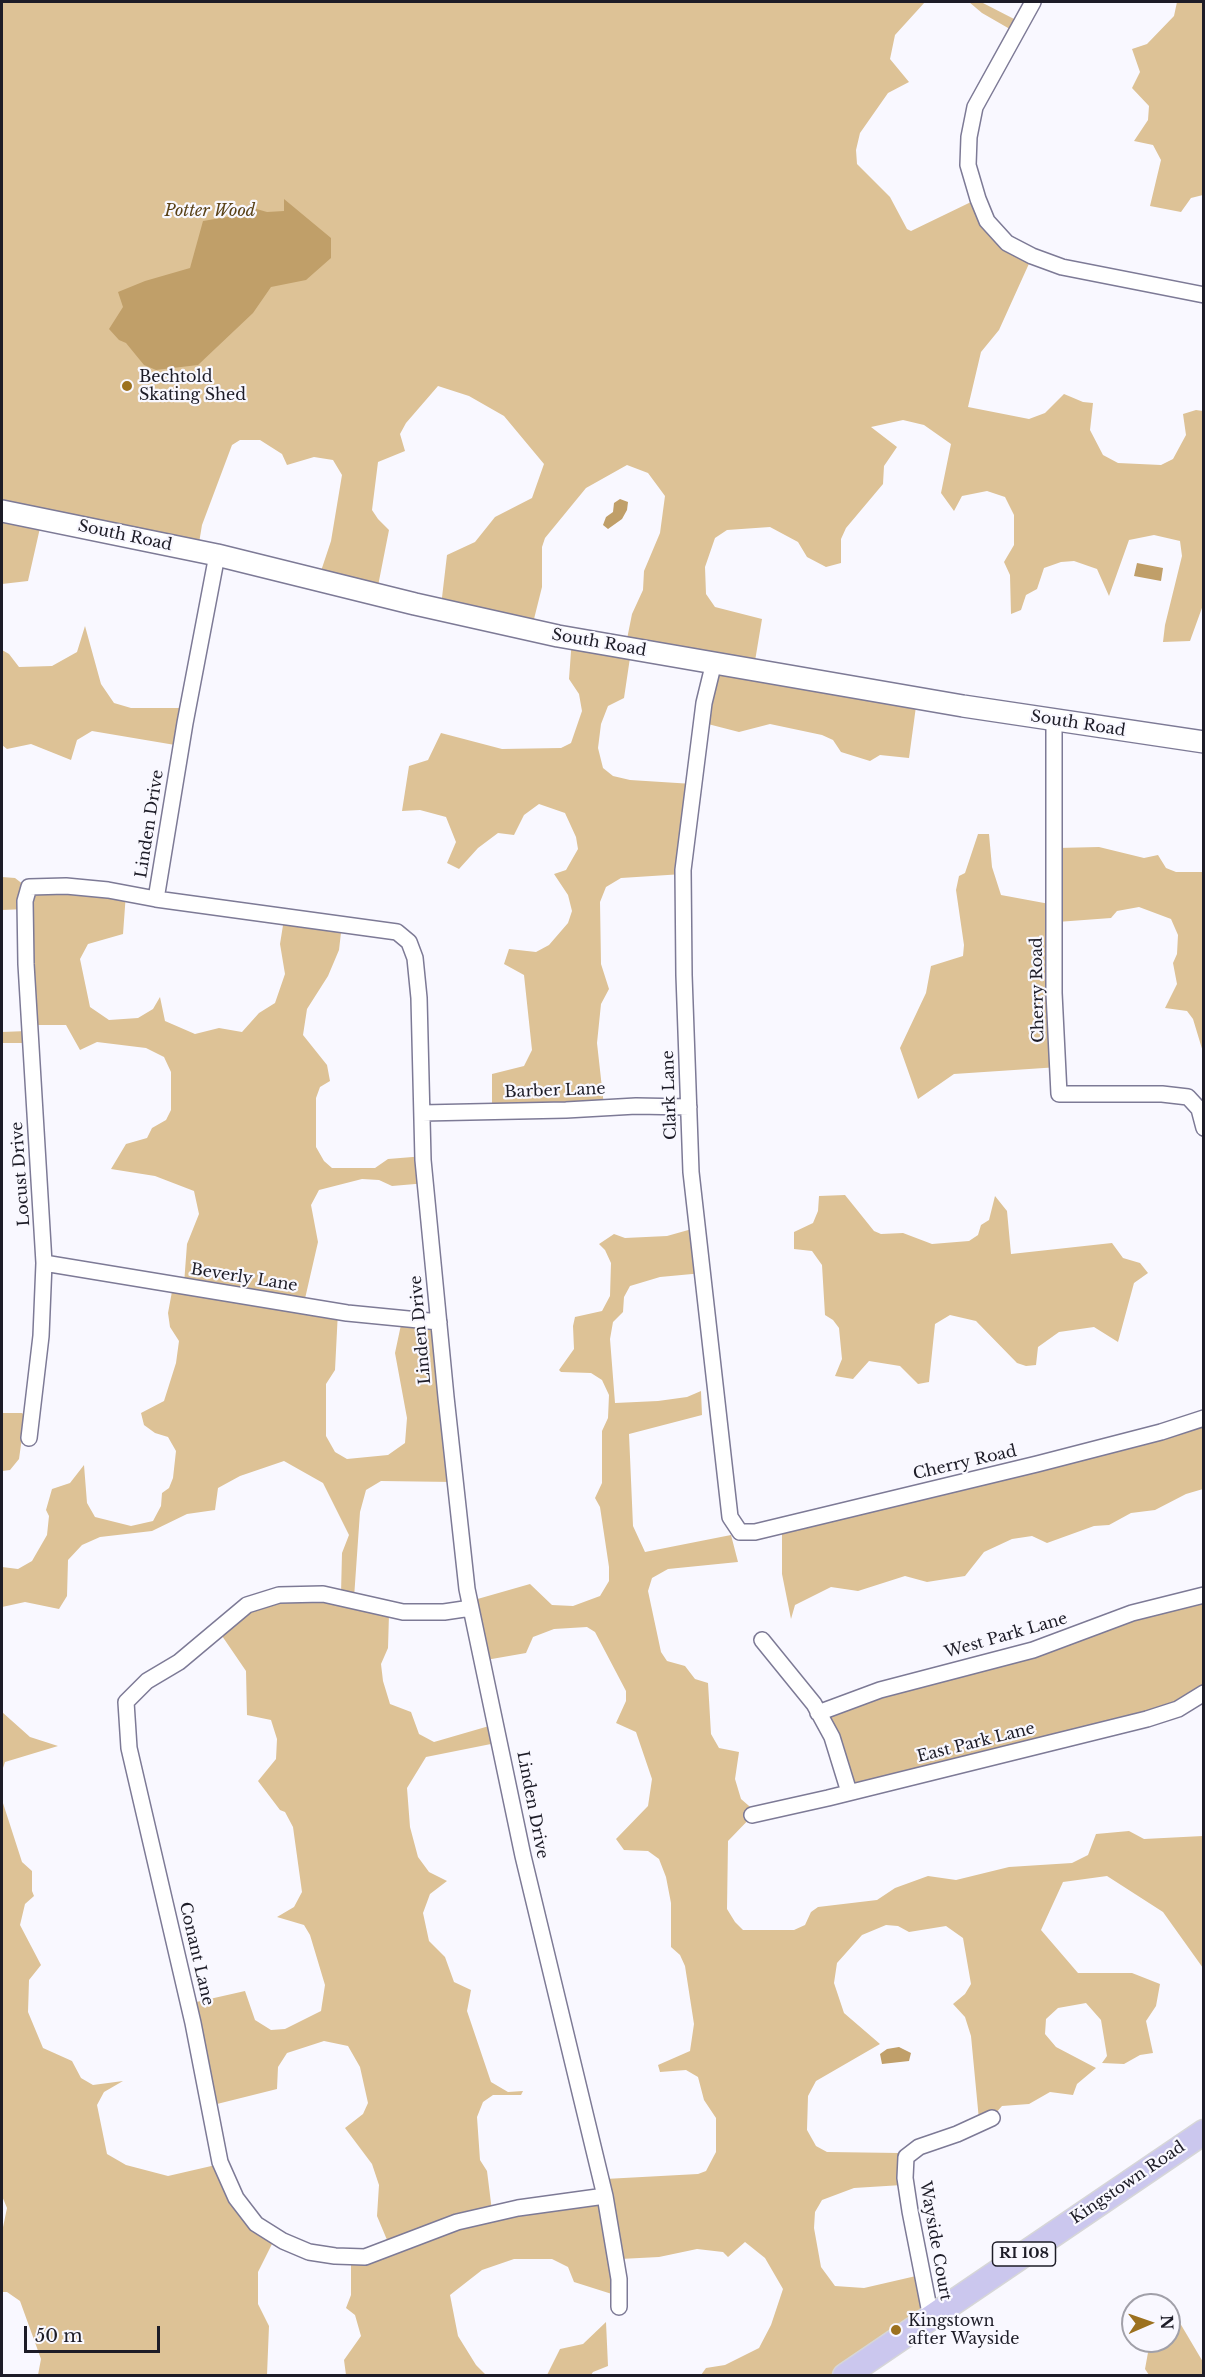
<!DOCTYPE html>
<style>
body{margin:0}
#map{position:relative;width:1205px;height:2377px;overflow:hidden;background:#f9f8ff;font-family:"Libre Baskerville",serif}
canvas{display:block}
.frame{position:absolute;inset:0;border:3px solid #1d1c27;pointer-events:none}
.north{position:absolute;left:1121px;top:2293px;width:60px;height:60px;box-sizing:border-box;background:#f9f8ff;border:2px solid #a1a0a9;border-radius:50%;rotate:88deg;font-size:16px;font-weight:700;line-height:24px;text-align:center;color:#1d1c27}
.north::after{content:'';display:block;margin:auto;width:21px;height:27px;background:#9c711f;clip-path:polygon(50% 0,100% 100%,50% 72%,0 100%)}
.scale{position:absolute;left:24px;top:2326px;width:136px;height:27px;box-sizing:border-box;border:3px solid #1d1c27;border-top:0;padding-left:8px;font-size:18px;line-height:21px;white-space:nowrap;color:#1d1c27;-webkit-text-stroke:4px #f9f8ff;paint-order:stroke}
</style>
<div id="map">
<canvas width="1205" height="2377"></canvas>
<div class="frame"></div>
<div class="north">N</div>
<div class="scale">50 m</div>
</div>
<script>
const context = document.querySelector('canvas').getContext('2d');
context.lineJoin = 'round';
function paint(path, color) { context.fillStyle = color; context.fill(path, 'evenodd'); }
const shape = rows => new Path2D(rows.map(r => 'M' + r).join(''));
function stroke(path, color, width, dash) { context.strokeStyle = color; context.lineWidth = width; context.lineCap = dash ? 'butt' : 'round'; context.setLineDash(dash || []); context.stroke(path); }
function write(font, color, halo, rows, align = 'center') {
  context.font = font + ' "Libre Baskerville",serif'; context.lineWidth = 4.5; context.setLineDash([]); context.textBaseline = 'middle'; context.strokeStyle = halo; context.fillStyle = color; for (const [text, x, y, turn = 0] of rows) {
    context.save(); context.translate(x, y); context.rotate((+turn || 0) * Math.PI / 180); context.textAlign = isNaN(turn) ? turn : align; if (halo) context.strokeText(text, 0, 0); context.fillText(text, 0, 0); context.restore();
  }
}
paint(shape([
 [2,2,925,2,895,35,890,59,909,82,888,93,860,133,856,150,857,164,890,197,907,229,911,231,971,202,1032,257,999,330,981,352,968,407,1029,419,1045,413,1064,394,1083,402,1093,403,1090,430,1103,455,1118,463,1161,465,1173,459,1186,435,1183,414,1196,410,1203,411,1203,605,1190,641,1163,642,1165,625,1182,556,1180,541,1154,535,1129,540,1109,596,1097,569,1074,561,1061,562,1044,568,1037,589,1026,595,1021,610,1011,614,1010,575,1004,562,1014,545,1014,515,1005,497,987,491,962,496,954,511,941,493,951,444,924,425,903,420,871,427,897,447,884,466,883,484,846,528,841,539,841,563,826,567,807,557,798,542,770,527,727,530,715,538,705,567,706,594,715,607,762,619,754,667,917,699,909,758,880,755,870,761,841,752,833,740,822,735,770,724,739,732,704,723,715,662,631,651,624,698,608,706,601,724,598,748,603,768,613,776,630,780,693,784,683,874,621,878,606,887,600,902,601,964,609,989,601,1004,597,1043,604,1106,492,1107,492,1074,524,1066,532,1050,524,975,504,964,509,949,536,952,549,945,568,923,572,911,568,895,554,874,566,870,578,849,576,837,565,813,539,804,524,815,514,835,498,833,478,848,459,869,447,863,456,842,446,817,420,810,402,811,409,766,428,760,441,733,502,749,561,748,571,743,582,711,579,694,569,679,572,638,626,644,632,614,643,590,644,571,660,533,665,496,648,473,627,465,586,488,545,538,542,547,542,587,532,627,441,606,447,555,475,542,495,517,532,498,544,464,504,416,469,396,438,386,406,423,400,434,405,451,378,462,372,510,378,519,389,530,377,591,320,574,331,541,342,475,333,460,314,457,287,465,282,454,260,440,240,440,232,445,202,525,198,549,42,519,28,581,2,584],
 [969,2,981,2,1016,20,1015,32,982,13],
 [1177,2,1204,2,1203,195,1191,198,1181,212,1150,206,1161,160,1153,145,1134,141,1148,120,1149,106,1132,88,1140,72,1132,49,1147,44,1174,16],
 [85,626,101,684,114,703,131,708,188,708,181,746,92,731,77,740,71,760,31,744,7,749,2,745,2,650,9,654,19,667,52,666,77,652],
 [978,834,989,834,992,867,1001,895,1055,905,1057,848,1099,847,1144,858,1158,855,1166,868,1176,872,1203,872,1203,1052,1193,1019,1187,1011,1165,1008,1177,984,1173,963,1177,954,1178,935,1171,919,1139,907,1117,911,1111,918,1057,922,1059,1067,954,1074,918,1099,900,1048,926,993,931,966,963,956,964,945,956,890,959,876,965,873],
 [2,877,15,878,28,888,126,893,123,934,88,944,80,959,90,1007,109,1020,138,1018,153,1009,160,997,165,1021,195,1034,219,1028,242,1032,259,1013,275,1003,285,974,280,944,284,919,342,924,339,950,328,976,307,1009,303,1035,327,1065,330,1081,320,1087,316,1098,316,1147,324,1161,332,1168,375,1168,388,1159,425,1156,427,1183,392,1186,379,1180,362,1179,319,1190,311,1205,318,1242,304,1303,338,1311,335,1370,326,1384,326,1436,335,1452,347,1459,388,1455,405,1443,407,1418,395,1353,402,1320,435,1321,454,1482,381,1481,366,1490,360,1512,354,1598,389,1614,388,1648,381,1664,383,1681,390,1704,411,1712,419,1734,434,1742,496,1724,501,1742,426,1757,407,1788,410,1827,418,1857,429,1872,447,1881,430,1894,423,1913,429,1941,445,1957,454,1982,471,1990,467,2011,491,2082,508,2092,523,2091,521,2095,493,2095,483,2102,477,2117,480,2160,487,2171,492,2211,596,2197,605,2179,698,2174,706,2171,716,2152,716,2118,704,2100,698,2077,686,2070,660,2072,658,2065,690,2051,694,2024,685,1966,680,1955,671,1947,671,1903,666,1877,659,1859,648,1851,624,1850,616,1839,648,1806,652,1779,636,1732,616,1723,626,1701,626,1691,595,1632,587,1627,554,1629,533,1637,526,1653,486,1660,474,1600,530,1584,552,1605,573,1606,600,1596,609,1581,609,1567,600,1507,595,1498,602,1483,602,1431,608,1418,609,1395,602,1380,591,1373,561,1372,559,1370,574,1349,573,1326,575,1317,602,1311,610,1296,611,1263,605,1250,599,1244,614,1234,625,1238,667,1236,699,1227,703,1273,660,1277,630,1286,624,1297,623,1312,613,1322,610,1339,615,1403,658,1401,687,1397,701,1391,702,1415,629,1434,633,1526,645,1552,731,1535,738,1562,668,1569,652,1578,648,1591,661,1652,667,1661,685,1666,695,1679,708,1683,711,1734,719,1748,739,1752,735,1779,741,1799,756,1812,728,1841,727,1909,735,1922,743,1930,794,1930,805,1925,811,1912,818,1907,877,1900,895,1888,928,1876,956,1880,1009,1867,1072,1863,1088,1855,1096,1834,1129,1831,1144,1839,1203,1836,1203,1968,1163,1912,1107,1876,1063,1882,1041,1930,1078,1973,1132,1973,1160,1984,1156,2006,1146,2021,1153,2053,1140,2055,1124,2064,1102,2063,1107,2056,1101,2020,1086,2003,1058,2008,1046,2019,1045,2034,1056,2047,1096,2068,1077,2084,1073,2095,1050,2092,1029,2104,1002,2106,994,2115,979,2120,971,2036,965,2017,953,2004,965,1994,971,1984,963,1938,946,1926,909,1932,898,1926,886,1925,862,1935,837,1963,834,1983,844,2013,880,2044,816,2081,808,2096,807,2130,816,2146,827,2152,900,2153,902,2185,854,2188,822,2200,815,2212,814,2228,821,2267,835,2286,864,2288,916,2276,928,2309,844,2375,701,2375,706,2368,725,2365,759,2348,771,2325,783,2289,765,2258,745,2242,728,2257,723,2252,697,2249,659,2257,620,2259,615,2295,574,2282,568,2267,552,2259,514,2259,482,2270,450,2295,458,2336,476,2365,486,2375,346,2375,344,2360,361,2336,355,2315,346,2308,351,2295,351,2257,390,2247,377,2216,379,2185,372,2164,345,2128,363,2114,368,2103,360,2067,348,2046,324,2041,287,2053,278,2067,277,2089,213,2105,192,2003,245,1991,255,2020,271,2030,285,2029,321,2011,325,1985,310,1935,304,1925,277,1917,294,1907,302,1892,293,1827,285,1812,280,1810,258,1781,276,1759,277,1739,271,1720,247,1715,246,1671,218,1630,249,1604,341,1594,342,1553,349,1535,323,1483,284,1461,240,1476,218,1488,215,1510,187,1514,152,1531,100,1537,82,1545,68,1560,67,1596,59,1609,25,1602,2,1607,2,1567,18,1569,32,1561,47,1535,49,1516,46,1510,52,1489,70,1483,84,1465,87,1503,95,1517,131,1526,153,1521,161,1506,162,1493,169,1488,173,1478,176,1451,168,1437,155,1433,144,1425,141,1413,164,1401,176,1363,179,1341,170,1327,168,1313,173,1286,184,1284,187,1244,199,1214,194,1191,155,1176,111,1169,126,1144,147,1138,152,1128,166,1120,171,1110,171,1072,164,1057,146,1048,97,1042,80,1050,66,1025,31,1025,25,909,2,910],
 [27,1031,29,1043,2,1043,2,1032],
 [845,1195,874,1231,881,1234,903,1233,932,1244,969,1241,978,1235,981,1225,989,1220,995,1196,1007,1211,1011,1254,1112,1243,1123,1258,1140,1263,1148,1273,1134,1283,1118,1342,1094,1327,1059,1332,1038,1347,1036,1365,1026,1366,1017,1363,976,1321,950,1315,935,1324,929,1382,918,1384,900,1366,869,1361,853,1379,835,1376,842,1359,839,1328,833,1320,825,1315,822,1265,812,1251,794,1249,794,1232,813,1223,818,1211,819,1196],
 [2,1413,22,1413,25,1416,19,1459,10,1470,2,1471],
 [1203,1417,1203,1489,1186,1494,1155,1510,1131,1513,1109,1525,1094,1526,1047,1543,1032,1536,1012,1539,984,1552,965,1576,927,1582,905,1576,858,1591,831,1587,795,1605,791,1619,782,1574,782,1524],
 [1203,1595,1203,1693,1178,1709,849,1792,818,1713],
 [2,1712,30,1737,58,1746,5,1762,2,1771],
 [2,1800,22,1862,32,1871,32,1891,34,1896,25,1904,20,1925,41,1965,29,1980,28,2012,43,2048,72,2061,81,2078,93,2085,123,2081,104,2092,97,2105,107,2154,126,2165,168,2176,220,2164,241,2203,276,2236,258,2272,258,2304,269,2326,267,2375,38,2375,41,2359,20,2301,7,2292,2,2292,2,2232,7,2208,2,2196],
 [1177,2318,1203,2362,1203,2375,1149,2375,1145,2369,1149,2347,1147,2341,1169,2341,1169,2321],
 [606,2322,608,2366,593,2372,591,2375,547,2375,560,2349,583,2344]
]), '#ddc296');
paint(shape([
 [284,199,331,238,331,258,306,280,271,287,253,313,198,365,156,370,144,365,126,343,119,340,109,329,123,307,118,292,145,281,190,268,203,221,227,217,253,208,267,212,284,211],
 [620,499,628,502,627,510,622,519,608,529,603,525,606,517,613,512,614,503],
 [1137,563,1163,568,1161,581,1134,576],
 [899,2047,911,2053,909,2061,882,2064,880,2054,887,2049]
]), '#c09f69');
const street = shape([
 [1033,2,975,107,969,137,968,165,978,199,987,221,1007,243,1032,256,1062,267,1204,295],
 [714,662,704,703,683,870,684,975,691,1172,730,1517,740,1532,755,1532,1037,1464,1161,1432,1204,1418],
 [1054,720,1054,993,1059,1094,1162,1094,1188,1097,1199,1109,1204,1128],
 [156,899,185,723,217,555],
 [422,1113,566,1110,636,1106,689,1107],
 [44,1263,347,1313,439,1322],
 [29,1438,41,1336,44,1263,26,964,25,901,29,887,66,886,108,890,156,899,397,932,409,942,415,958,419,998,423,1160,446,1397,467,1589,523,1856,605,2196,619,2279,619,2307],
 [471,1608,444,1612,403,1612,323,1594,279,1595,247,1605,179,1662,147,1681,126,1702,129,1748,193,2023,220,2162,236,2198,256,2224,283,2241,309,2252,335,2256,365,2257,457,2222,518,2208,605,2196],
 [762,1640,814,1704,832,1737,849,1792],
 [818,1713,880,1690,1033,1650,1132,1613,1204,1595],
 [752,1815,828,1798,1147,1719,1178,1709,1204,1693],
 [931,2318,910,2211,905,2178,906,2157,919,2147,957,2134,992,2118]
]);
const secondary = shape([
 [2,511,217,555,415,604,558,636,963,706,1204,742]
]);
const primary = shape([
 [845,2376,1204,2132]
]);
stroke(street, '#7d7a96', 18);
stroke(secondary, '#7d7a96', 24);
stroke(primary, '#d6d6d8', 27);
stroke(street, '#fff', 15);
stroke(secondary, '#fff', 21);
stroke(primary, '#cbc7ee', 24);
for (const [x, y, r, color] of [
 [127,386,6,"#9c711f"],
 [896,2330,6,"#9c711f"]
]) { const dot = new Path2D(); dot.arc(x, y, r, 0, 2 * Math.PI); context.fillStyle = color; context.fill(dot); stroke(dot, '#f9f8ff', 2); }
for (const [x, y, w] of [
 [1024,2254,63]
]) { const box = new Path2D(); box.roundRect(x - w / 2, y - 12, w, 24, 4.5); context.fillStyle = '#f9f8ff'; context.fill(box); stroke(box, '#1d1c27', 1.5); }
write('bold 15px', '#1d1c27', null, [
 ["RI 108",1024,2254]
]);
write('italic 16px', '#594116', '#f9f8ff', [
 ["Potter Wood",210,211]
]);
write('16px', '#1d1c27', '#f9f8ff', [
 ["Bechtold",139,377],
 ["Skating Shed",139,395],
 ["Kingstown",908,2321],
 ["after Wayside",908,2339]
], 'left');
write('16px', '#1d1c27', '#f9f8ff', [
 ["South Road",125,536,12],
 ["South Road",599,643,10],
 ["South Road",1078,724,9],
 ["Linden Drive",150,824,-81],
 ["Cherry Road",1038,990,-91],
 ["Barber Lane",555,1091,-2],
 ["Clark Lane",670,1095,-92],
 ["Locust Drive",21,1174,-94],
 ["Beverly Lane",244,1278,9],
 ["Linden Drive",421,1330,-95],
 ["Cherry Road",965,1463,-13],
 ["West Park Lane",1006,1636,-16],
 ["East Park Lane",976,1743,-14],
 ["Linden Drive",532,1805,79],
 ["Conant Lane",196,1954,77],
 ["Kingstown Road",1128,2183,-34],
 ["Wayside Court",935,2241,80]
]);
</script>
